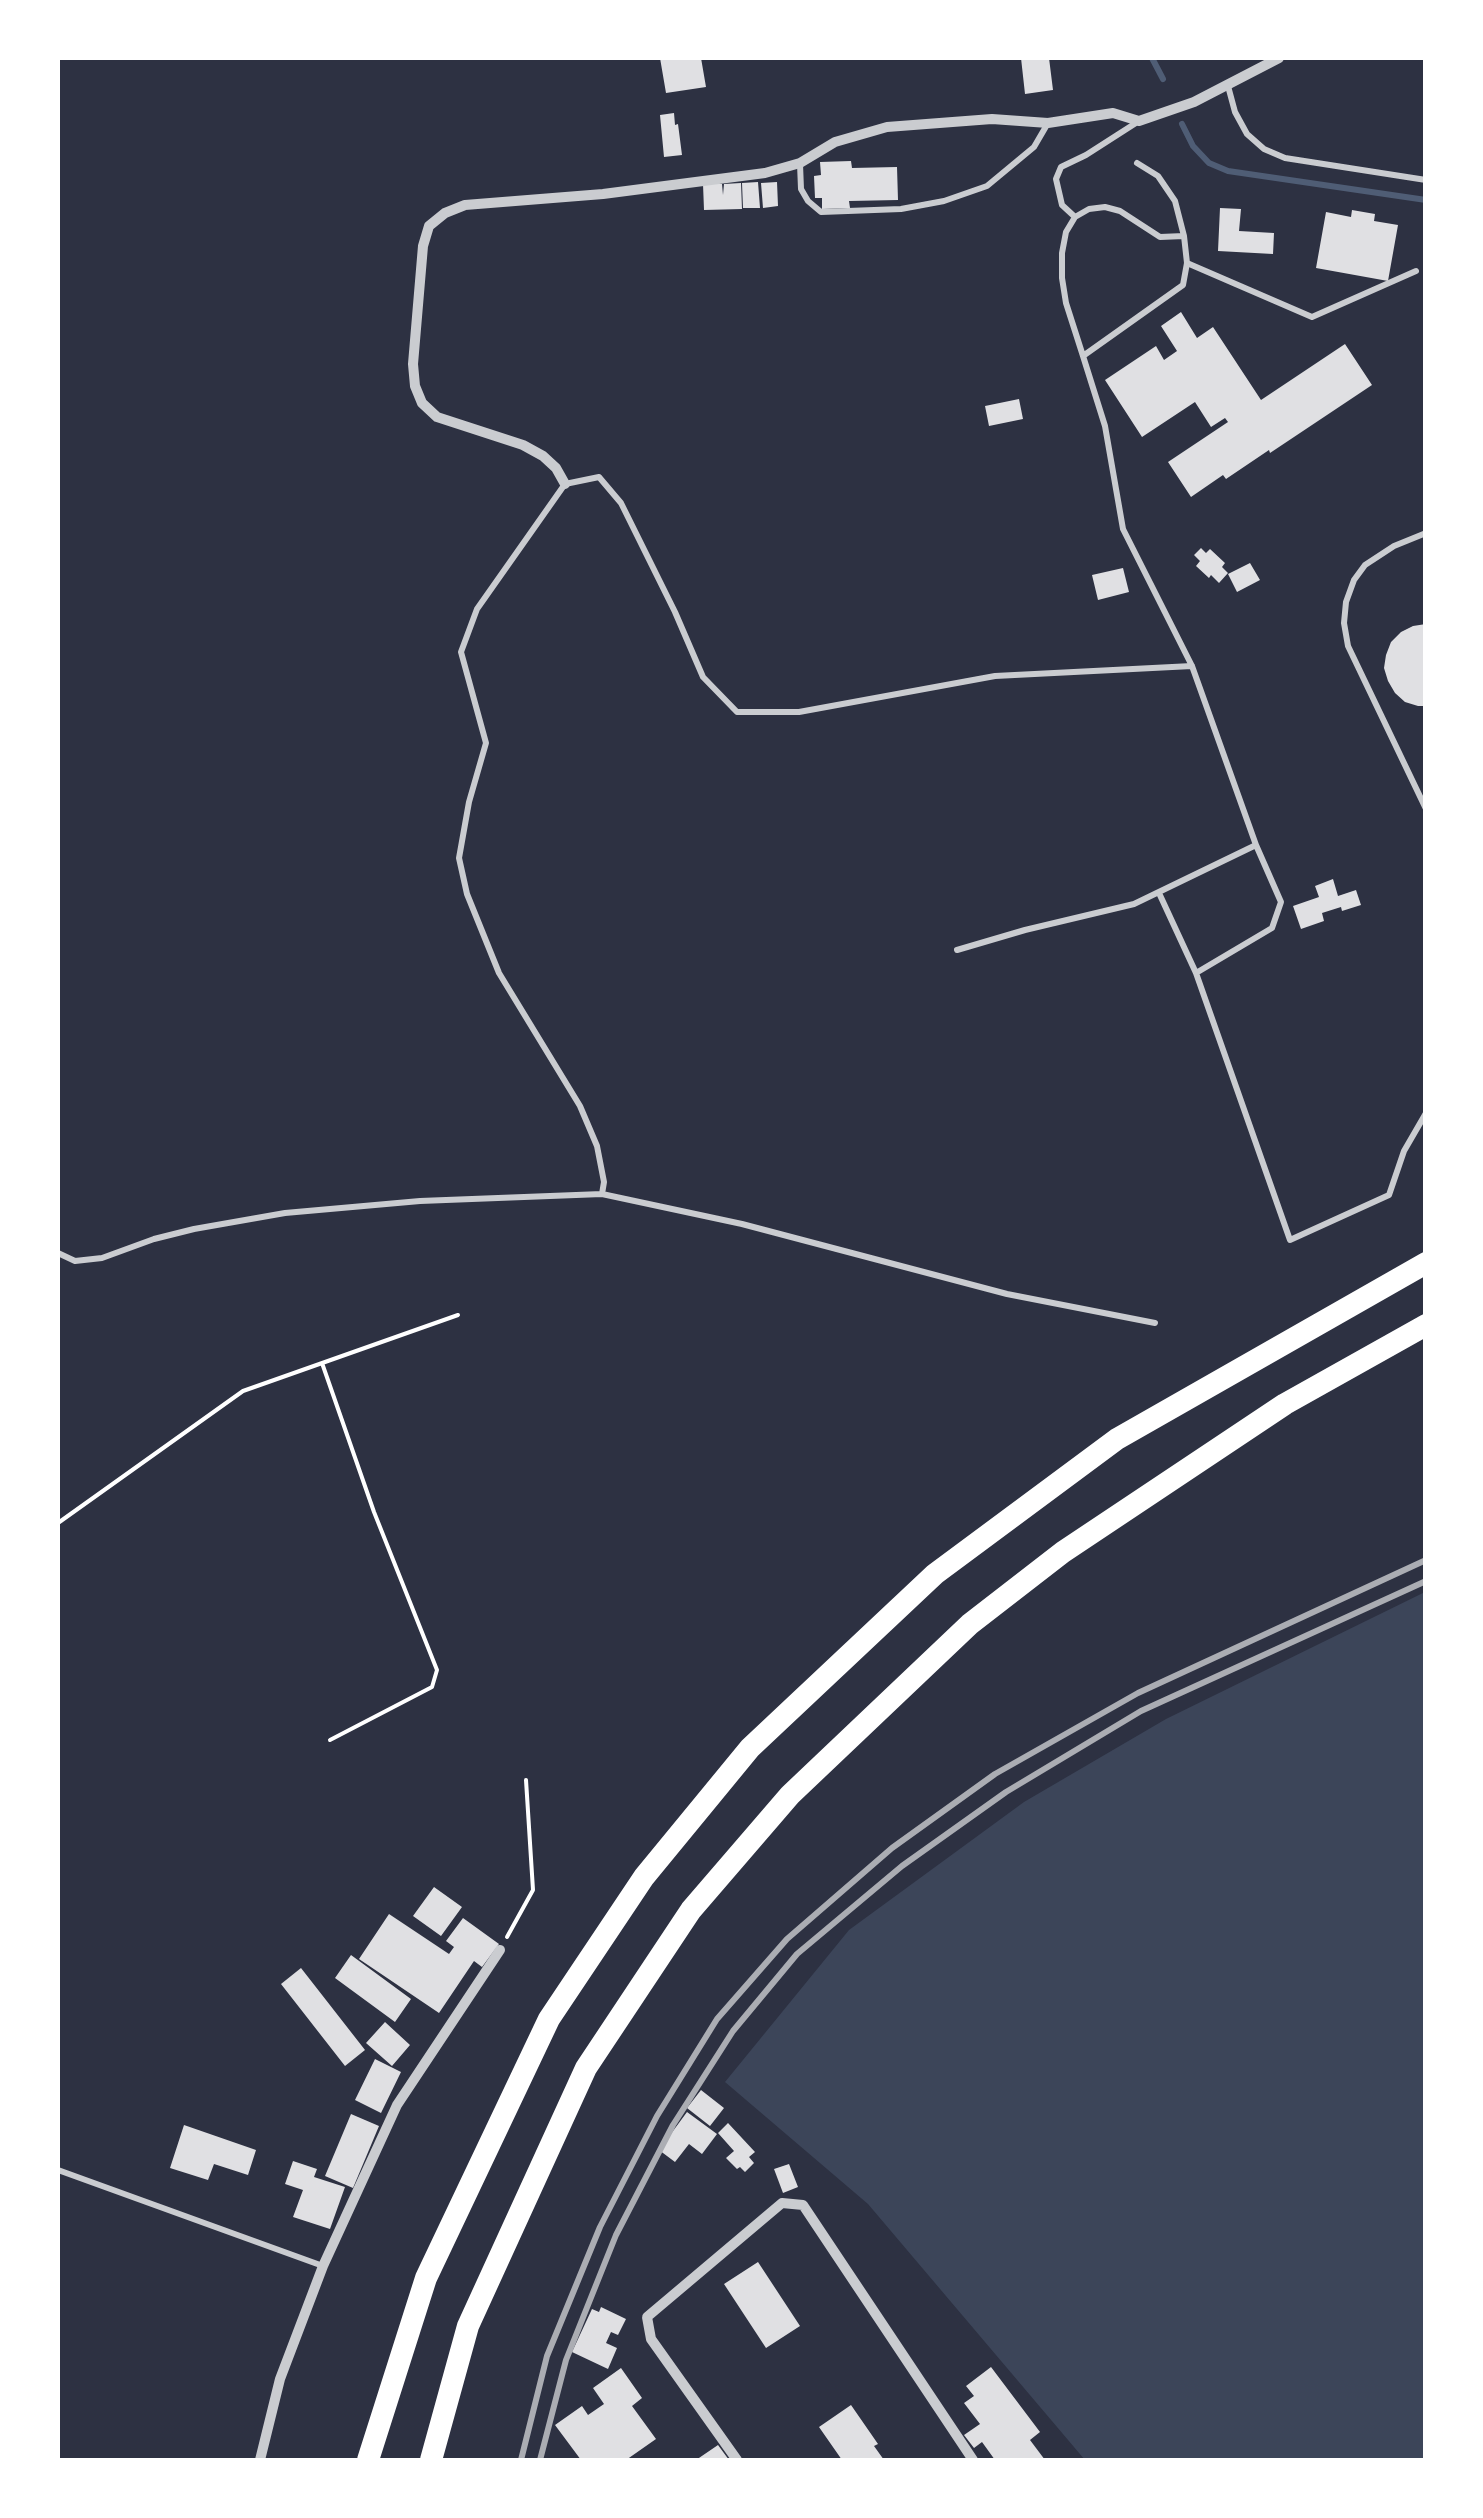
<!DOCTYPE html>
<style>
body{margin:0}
#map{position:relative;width:1483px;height:2518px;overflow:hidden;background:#2d3142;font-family:"Noto Sans",sans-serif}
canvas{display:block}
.frame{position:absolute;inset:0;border:60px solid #fff;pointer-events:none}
</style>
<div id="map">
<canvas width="1483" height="2518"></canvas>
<div class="frame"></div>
</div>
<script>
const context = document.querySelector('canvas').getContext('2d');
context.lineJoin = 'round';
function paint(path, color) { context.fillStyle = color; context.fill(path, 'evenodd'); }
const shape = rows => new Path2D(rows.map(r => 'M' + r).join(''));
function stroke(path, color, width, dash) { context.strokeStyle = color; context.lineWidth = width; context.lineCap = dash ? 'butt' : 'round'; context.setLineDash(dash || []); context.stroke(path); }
paint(shape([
 [1425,1592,1425,2460,1085,2460,868,2204,725,2082,849,1930,1024,1802,1166,1719]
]), '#3c4559');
stroke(shape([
 [1152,58,1163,79],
 [1182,124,1193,146,1209,163,1228,171,1426,200]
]), '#4f5d75', 6);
paint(shape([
 [660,58,701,58,706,87,666,93],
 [1021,58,1049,58,1053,90,1025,94],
 [674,113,675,125,678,124,682,155,664,157,660,115],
 [851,161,852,168,897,167,898,200,849,201,850,208,822,209,822,198,815,198,814,176,821,175,820,162],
 [758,182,760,208,743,208,742,183],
 [777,182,778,206,763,208,761,183],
 [741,183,742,209,704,210,703,184,722,184,723,195,724,184],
 [1220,208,1241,209,1239,231,1274,233,1273,254,1218,251],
 [1352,210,1375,214,1374,221,1398,225,1388,281,1316,268,1326,212,1351,217],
 [1181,312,1197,338,1213,327,1261,400,1345,344,1372,385,1270,453,1269,450,1226,479,1223,475,1191,497,1168,462,1228,422,1225,418,1211,427,1195,402,1142,437,1105,380,1156,346,1164,360,1177,351,1161,326],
 [1019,399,1023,419,989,426,985,406],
 [1201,548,1206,553,1210,549,1225,563,1222,567,1228,573,1219,583,1211,575,1209,578,1196,566,1200,561,1194,555],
 [1250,563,1260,580,1237,592,1228,574],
 [1123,568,1129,592,1098,600,1092,575],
 [1426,624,1426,706,1418,706,1405,702,1395,693,1388,681,1384,668,1386,655,1391,642,1401,632,1413,626],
 [1333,879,1338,896,1356,890,1361,905,1342,911,1341,907,1322,913,1324,921,1301,929,1293,906,1319,897,1315,886],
 [434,1887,462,1907,441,1936,413,1916],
 [389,1914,449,1954,454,1947,446,1941,463,1918,499,1944,482,1967,474,1961,439,2013,359,1959],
 [351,1955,411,1999,395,2022,335,1978],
 [301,1968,365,2050,345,2066,281,1984],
 [385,2022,410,2045,392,2066,366,2043],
 [375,2059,401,2072,381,2113,355,2100],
 [701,2090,724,2108,710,2126,687,2108],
 [687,2112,717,2134,702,2154,689,2144,675,2162,659,2150],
 [351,2114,379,2126,353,2188,325,2176],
 [728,2123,755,2152,749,2157,754,2163,745,2172,740,2167,737,2169,726,2158,734,2151,718,2133],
 [184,2125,256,2150,248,2175,214,2164,208,2180,170,2168],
 [293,2161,317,2169,314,2177,345,2187,330,2229,293,2217,303,2190,285,2184],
 [789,2164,798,2187,783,2193,774,2169],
 [758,2262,800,2326,766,2348,724,2284],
 [601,2307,626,2319,618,2335,611,2332,606,2343,617,2348,608,2369,572,2352,592,2309,599,2312],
 [991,2367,1040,2432,1030,2440,1045,2460,995,2460,982,2442,974,2448,964,2435,980,2424,964,2403,974,2396,966,2386],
 [621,2368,642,2398,632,2406,656,2439,626,2460,581,2460,555,2425,582,2406,588,2415,604,2404,593,2388],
 [851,2405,878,2444,874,2446,884,2460,842,2460,819,2427],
 [718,2445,729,2460,696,2460]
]), '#e0e0e3');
stroke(shape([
 [322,1363,374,1512,437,1670,432,1687,330,1740],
 [58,1523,243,1391,458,1315],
 [507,1937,533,1890,526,1780]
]), '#fff', 4);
stroke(shape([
 [1228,86,1235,112,1247,134,1264,149,1285,158,1426,180],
 [800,164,801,189,808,201,821,212,901,209,944,201,987,186,1034,147,1048,123],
 [1075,217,1062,205,1056,179,1061,167,1086,155,1139,121],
 [1187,263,1312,317,1416,271],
 [1083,356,1066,303,1062,278,1062,253,1066,232,1075,217,1089,209,1105,207,1120,211,1160,237,1184,236],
 [1426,533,1394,546,1365,565,1354,580,1346,602,1344,623,1348,646,1426,809],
 [1159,893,1196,973,1290,1240,1389,1195,1404,1151,1426,1113],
 [957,950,1025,930,1134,904,1256,845,1192,666,1123,529,1105,426,1083,356,1183,285,1187,263,1184,236,1175,201,1158,176,1137,163],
 [1196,973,1272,928,1281,902,1256,845],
 [58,1253,75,1261,102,1258,154,1239,194,1229,285,1213,420,1201,602,1194],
 [1155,1323,1007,1294,742,1224,602,1194,604,1182,597,1146,580,1106,499,973,467,894,459,858,469,802,486,743,461,652,477,609,565,484,599,477,621,503,675,612,703,677,737,712,799,712,995,676,1192,666],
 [58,2170,323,2266]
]), '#caccd0', 6);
stroke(shape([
 [565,484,556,468,543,456,523,445,437,417,422,403,415,386,413,364,423,246,429,226,445,213,465,205,603,194,765,173,800,163,835,142,887,127,992,119,1048,123,1113,113,1139,121,1194,102,1279,58],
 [260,2460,280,2379,323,2266,397,2105,500,1950],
 [737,2460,651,2339,647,2317,782,2203,803,2205,973,2460]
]), '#caccd0', 10);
stroke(shape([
 [368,2460,426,2278,549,2019,644,1877,750,1748,935,1574,1117,1439,1426,1263],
 [431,2460,468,2326,586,2068,691,1910,790,1795,970,1624,1063,1552,1285,1404,1426,1325]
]), '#fff', 22);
stroke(shape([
 [521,2460,547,2356,600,2227,657,2116,717,2019,787,1939,892,1848,995,1774,1138,1693,1426,1560],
 [540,2460,566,2360,616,2235,673,2125,733,2031,797,1954,902,1866,1006,1792,1141,1711,1426,1581]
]), '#abadb3', 6);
</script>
